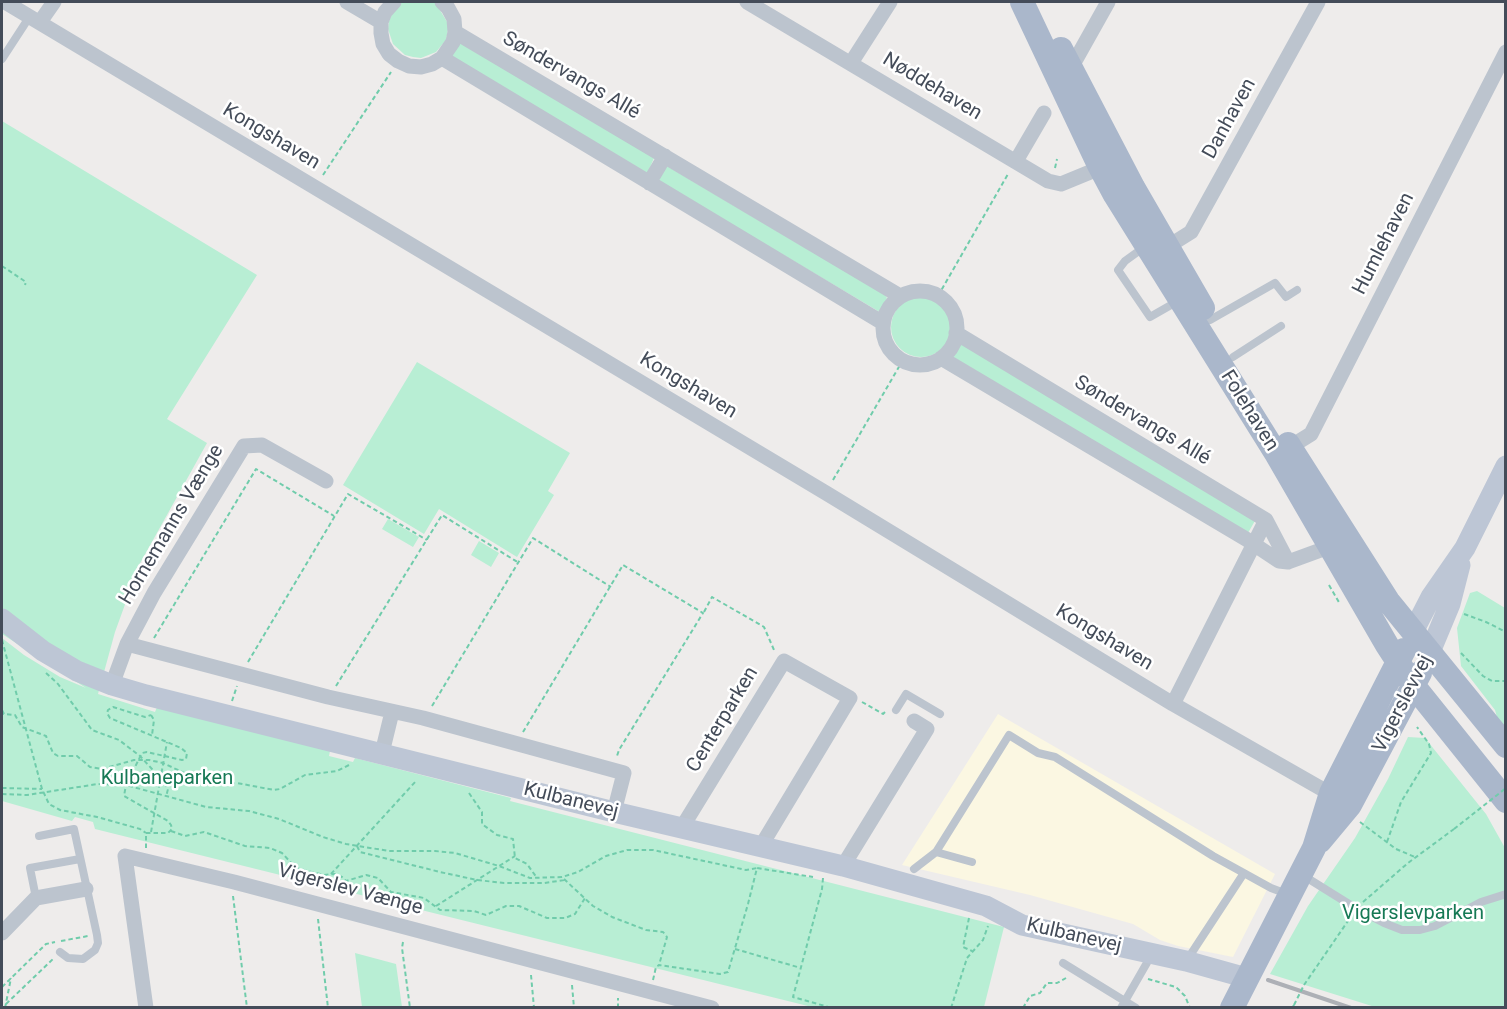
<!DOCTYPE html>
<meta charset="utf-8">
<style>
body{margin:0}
#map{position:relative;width:1507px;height:1009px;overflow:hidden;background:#eeeceb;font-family:Roboto,sans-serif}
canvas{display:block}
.frame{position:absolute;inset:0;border:3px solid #444c59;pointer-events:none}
</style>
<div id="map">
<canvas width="1507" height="1009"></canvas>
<div class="frame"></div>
</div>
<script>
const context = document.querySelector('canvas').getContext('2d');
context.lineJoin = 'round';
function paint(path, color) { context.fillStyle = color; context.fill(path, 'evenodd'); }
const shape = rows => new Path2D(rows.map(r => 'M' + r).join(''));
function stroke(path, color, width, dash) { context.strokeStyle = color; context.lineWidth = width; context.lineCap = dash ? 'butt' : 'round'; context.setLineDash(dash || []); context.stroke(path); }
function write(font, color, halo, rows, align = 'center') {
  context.font = font + ' Roboto,sans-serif'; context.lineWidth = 5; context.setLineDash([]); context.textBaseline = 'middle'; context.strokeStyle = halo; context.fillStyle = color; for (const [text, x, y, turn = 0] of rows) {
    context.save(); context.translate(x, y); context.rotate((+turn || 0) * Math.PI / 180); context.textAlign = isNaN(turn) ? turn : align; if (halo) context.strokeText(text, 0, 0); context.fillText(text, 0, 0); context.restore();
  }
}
paint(shape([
 [998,714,1275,874,1233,957,1178,946,1160,940,1133,924,1030,895,902,865]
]), '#fbf7e2');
paint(shape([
 [401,2,435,2,449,25,446,40,436,52,421,58,413,57,405,55,393,44,388,29,389,21,395,7],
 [461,42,654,158,648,172,645,173,453,58,452,55],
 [2,121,257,275,167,419,207,443,128,585,131,588,115,632,98,694,155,712,157,707,330,751,329,756,353,762,355,758,511,798,510,801,1004,927,984,1007,812,1007,95,829,93,822,75,817,72,821,2,801,2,638,24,655,60,677,86,688,2,634],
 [667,166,885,295,887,298,881,310,878,311,660,182,659,179],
 '891 327a30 30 0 1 1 60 0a30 30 0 1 1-60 0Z',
 [961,342,1256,519,1248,533,953,357],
 [417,362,570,453,548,491,554,495,517,557,439,509,424,534,343,485],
 [388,519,419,537,413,547,382,529],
 [479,541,499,553,491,567,471,555],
 [1477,591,1505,608,1505,735,1500,728,1495,710,1461,666,1457,628,1470,593],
 [1408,737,1425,738,1486,814,1505,848,1505,1007,1375,1007,1270,974,1308,906,1355,838,1388,779],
 [355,953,396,964,402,1007,362,1007]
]), '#b8eed4');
stroke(shape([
 [1055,168,1057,159],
 [323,175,391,72],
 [2,266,26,282,25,285],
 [938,296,1008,174],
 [833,480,903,360],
 [1329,585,1340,604],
 [704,612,712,597,764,627,774,650],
 [1464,614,1486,622,1506,632],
 [154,638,256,469,334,516],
 [2,640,42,789,49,804,60,810,97,817,140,829,146,833],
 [1461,653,1483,676,1492,681,1506,681],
 [248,662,348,494,427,540],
 [46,673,58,684,92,730,119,740,140,756,164,782,168,789,166,797],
 [336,686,442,515,519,563],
 [232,701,237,686],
 [862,702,883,714,887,710],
 [432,706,533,538,611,587],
 [2,710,4,714,15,715,22,727,46,736,53,753,58,756,77,756,90,767,102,769,134,760,149,760,163,763,210,785,237,783,274,790,280,789,305,775,337,771,351,764],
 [151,715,154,720,152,735],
 [523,732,623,565,703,613,619,750,617,756],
 [2,788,42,789],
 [469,793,482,812,482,824,497,835,513,839,515,858,527,864,537,878],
 [2,794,27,795,98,784,126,785,206,807,249,811,279,819,323,837,346,844,389,851,435,851,455,853,499,866,530,878,562,877,578,872,606,856,627,850,653,850,746,870,757,868],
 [1360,822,1396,849,1415,857],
 [171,831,185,836,204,832,245,846,270,848,282,853,296,868,324,875,335,874,342,877,346,881,366,875,378,878,391,892,424,898,440,910,474,911,486,915,506,906,519,906,547,918,565,918,575,914,585,898],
 [151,832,167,742],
 [1387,842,1401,802,1431,753,1429,744,1417,727],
 [357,846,360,852,440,872,477,880,504,883,544,883,565,880],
 [146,848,146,833,168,833,172,829,171,825,168,821,124,796,126,785,142,753,147,752,182,760,186,759,187,753,181,748,110,718,107,713,108,710,113,707,145,717,151,715],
 [331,874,416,781],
 [823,878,822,889,793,997,832,1008],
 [564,879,593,906,612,917,646,930,663,932,667,937,659,965],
 [233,896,247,1008],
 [1363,902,1408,863,1454,829],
 [436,906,515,856],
 [969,918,963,947,972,951],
 [318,919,328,1008],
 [61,941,88,936],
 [403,942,402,948,410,1008],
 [735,949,801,968],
 [531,975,534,1008],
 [1148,979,1176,987,1185,996,1190,1008],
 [653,980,656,967,659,965,720,974,728,972,748,904,757,868,813,877],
 [572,985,574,1008],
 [1304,985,1350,918],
 [2,987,46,944,55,942],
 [6,1004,53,959],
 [5,1008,11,978],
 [618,1008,618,998],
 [951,1008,967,958,983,940,988,926],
 [1023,1008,1030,996,1040,993,1047,983,1057,983,1066,978],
 [1292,1008,1294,1005]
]), '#70ccab', 2, [4.5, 3]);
stroke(shape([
 [2,59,30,16],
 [1143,248,1125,261,1118,270,1150,317,1178,301],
 [1210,320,1275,283,1286,297,1297,290],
 [1233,357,1281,326],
 [896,710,906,694,940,714],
 [39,836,74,829,97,935,98,943,95,950,83,959,68,958,60,952],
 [936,852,972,862],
 [914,869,936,852,1009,735,1038,753,1055,757,1213,856,1271,888,1287,894],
 [1304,876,1357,909,1384,923,1402,930,1420,930,1435,926,1481,902,1506,894],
 [36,898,30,868,80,859],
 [1187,960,1244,873],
 [1063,963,1136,1008],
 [1121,1008,1152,954]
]), '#bcc4ce', 8);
stroke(shape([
 [5,2,826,493,1173,704,1336,797],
 [347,2,381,22],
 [394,2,385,12,381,22,381,33,383,44,389,54,398,61,409,66,421,67,432,64,442,58,453,42,455,32,454,19,448,8,442,2],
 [747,2,1048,181,1061,184,1100,168],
 [40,22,54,2],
 [455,32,900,296],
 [442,58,883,323],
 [851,63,890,2],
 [1071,68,1108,2],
 [1016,161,1044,113],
 [649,183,665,156],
 [1167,247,1191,232,1318,2],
 '883 328a37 37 0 1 1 74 0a37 37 0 1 1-74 0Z',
 [956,333,1266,520,1288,562],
 [941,358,1246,539,1279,561,1288,562,1329,547],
 [1290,447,1311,434,1506,52],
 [127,644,328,697,423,718,624,773,614,812],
 [112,685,127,644,154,593,244,446,262,445,326,481],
 [1173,704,1266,520],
 [382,753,392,712],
 [681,829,784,661,850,698,761,846],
 [843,866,927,729,914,721],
 [2,933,36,898,86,889],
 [146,1008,125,856,234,882,712,1008]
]), '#bcc4ce', 15);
stroke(shape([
 [2,619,43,651,77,671,112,685,146,695,614,812,843,866,986,906,1022,925,1186,961,1247,978],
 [1413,632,1431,597,1465,548,1506,466],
 [1430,652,1450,604,1460,565]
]), '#bdc6d5', 21);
stroke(shape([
 [1022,2,1099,165,1115,195,1277,455,1387,645,1413,685,1506,801],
 [1061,49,1133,187,1203,308],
 [1288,444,1388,601,1506,746],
 [1320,841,1350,805,1420,673],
 [1232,1008,1314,848,1331,793,1404,650]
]), '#aab7cb', 24);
stroke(shape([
 [1268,980,1351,1008]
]), '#adb0b6', 4);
stroke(shape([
 [1454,829,1506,788],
 [1294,1005,1304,985]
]), '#70ccab', 2, [4.5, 3]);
write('20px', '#444c59', '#fff', [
 ["Søndervangs Allé",571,76,30],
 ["Nøddehaven",932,87,31],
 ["Danhaven",1230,119,-61],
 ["Kongshaven",271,137,31],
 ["Humlehaven",1384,244,-63],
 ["Kongshaven",688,386,31],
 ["Folehaven",1249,411,58],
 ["Søndervangs Allé",1142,421,31],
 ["Hornemanns Vænge",172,525,-59],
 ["Kongshaven",1104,638,31],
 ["Vigerslevvej",1403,704,-63],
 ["Centerparken",723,720,-59],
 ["Kulbanevej",571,801,14],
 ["Vigerslev Vænge",350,890,15],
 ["Kulbanevej",1074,936,13]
]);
write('20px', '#167955', '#fff', [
 ["Kulbaneparken",167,779],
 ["Vigerslevparken",1413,914]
]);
</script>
